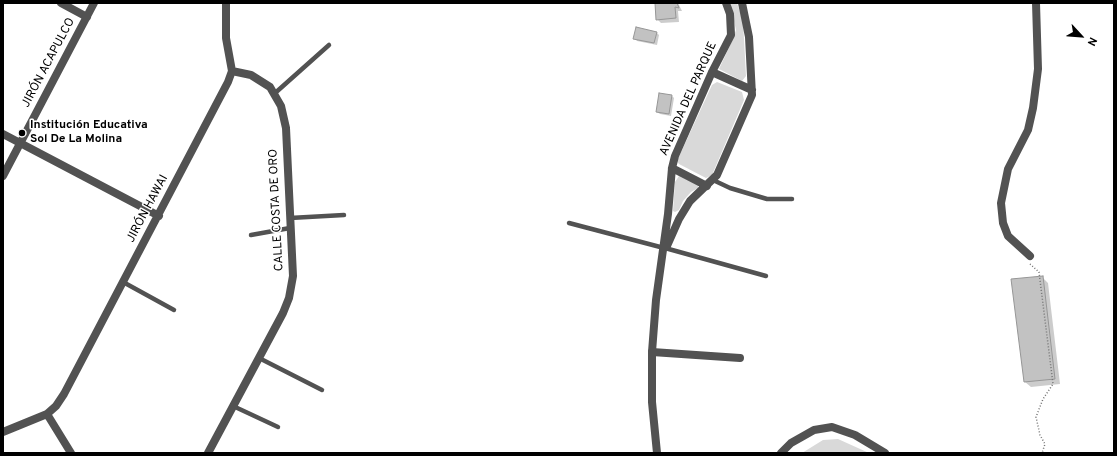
<!DOCTYPE html>
<meta charset="utf-8">
<style>
body{margin:0}
#map{position:relative;width:1117px;height:456px;overflow:hidden;background:#fff;font-family:Overpass,sans-serif}
canvas{display:block}
.frame{position:absolute;inset:0;border:4px solid #000;pointer-events:none}
.north{position:absolute;left:1061px;top:16px;width:40px;height:40px;-webkit-text-stroke:3px #fff;paint-order:stroke;rotate:116deg;font-size:11px;font-weight:700;line-height:16px;text-align:center;color:#000}
.north::after{content:'';display:block;margin:auto;width:14px;height:18px;background:#000;clip-path:polygon(50% 0,100% 100%,50% 72%,0 100%)}
</style>
<div id="map">
<canvas width="1117" height="456"></canvas>
<div class="frame"></div>
<div class="north">N</div>
</div>
<script>
const context = document.querySelector('canvas').getContext('2d');
context.lineJoin = 'round';
function paint(path, color) { context.fillStyle = color; context.fill(path, 'evenodd'); }
const shape = rows => new Path2D(rows.map(r => 'M' + r).join(''));
function stroke(path, color, width, dash) { context.strokeStyle = color; context.lineWidth = width; context.lineCap = dash ? 'butt' : 'round'; context.setLineDash(dash || []); context.stroke(path); }
function write(font, color, halo, rows, align = 'center') {
  context.font = font + ' Overpass,sans-serif'; context.lineWidth = 3; context.setLineDash([]); context.textBaseline = 'middle'; context.strokeStyle = halo; context.fillStyle = color; for (const [text, x, y, turn = 0] of rows) {
    context.save(); context.translate(x, y); context.rotate((+turn || 0) * Math.PI / 180); context.textAlign = isNaN(turn) ? turn : align; if (halo) context.strokeText(text, 0, 0); context.fillText(text, 0, 0); context.restore();
  }
}
paint(shape([
 [730,3,737,3,743,21,746,76,742,81,719,69,732,41,736,30],
 [717,82,742,92,744,100,712,175,706,178,679,164,677,161,712,85],
 [679,176,698,185,698,188,691,192,683,201,679,210,675,212,673,211,675,182],
 [838,439,869,453,802,453,823,440]
]), '#d9d9d9');
paint(shape([
 [656,3,678,3,682,11,678,11,679,22,661,23,657,19],
 [656,32,659,35,657,45,637,41,635,38],
 [672,96,674,98,671,116,660,114,657,112],
 [1042,277,1048,283,1060,384,1031,387,1025,382]
]), '#0003');
const building = shape([
 [655,3,677,3,679,8,675,7,676,18,656,20,655,3],
 [636,27,657,32,654,43,633,39,636,27],
 [659,93,672,95,669,114,656,112,659,93],
 [1043,276,1055,379,1024,382,1011,279,1043,276]
]);
paint(building, '#c2c2c2');
stroke(building, '#969696', 1);
stroke(shape([
 [1030,264,1039,272,1053,384,1043,399,1036,417,1040,435,1045,444,1042,453]
]), '#747474', 1.5, [1, 2]);
stroke(shape([
 [274,94,329,45],
 [713,180,730,188,767,199,792,199],
 [290,218,344,215],
 [569,223,664,248],
 [251,235,290,228],
 [665,248,766,276],
 [123,282,174,310],
 [259,358,322,390],
 [233,406,278,427]
]), '#525252', 4.5);
stroke(shape([
 [61,3,87,17],
 [3,134,159,216],
 [3,176,94,3],
 [1030,256,1008,236,1003,223,1001,203,1008,169,1028,130,1033,108,1038,69,1036,3],
 [652,352,740,358],
 [47,414,71,453],
 [3,432,47,414,56,406,64,394,228,82,232,71,226,38,226,3],
 [208,453,283,313,289,298,293,276,286,128,281,106,270,87,251,75,232,71],
 [781,453,791,443,814,430,832,427,855,435,885,453]
]), '#525252', 8);
stroke(shape([
 [712,72,752,90],
 [672,168,707,186],
 [667,246,679,219,690,201,717,175,752,95,749,37,742,3],
 [657,453,652,402,652,352,656,300,668,214,672,168,675,156,712,72,731,35,730,14,726,3]
]), '#525252', 8);
for (const [x, y, r, color] of [
 [22,133,4,"#000"]
]) { const dot = new Path2D(); dot.arc(x, y, r, 0, 2 * Math.PI); context.fillStyle = color; context.fill(dot); stroke(dot, '#fff', 1.5); }
write('12px', '#000', '#fff', [
 ["JIRÓN ACAPULCO",49,63,-62],
 ["AVENIDA DEL PARQUE",689,99,-66],
 ["JIRÓN HAWAI",148,209,-62],
 ["CALLE COSTA DE ORO",277,210,-93]
]);
write('bold 12px', '#000', '#fff', [
 ["Institución Educativa",30,126],
 ["Sol De La Molina",30,140]
], 'left');
</script>
